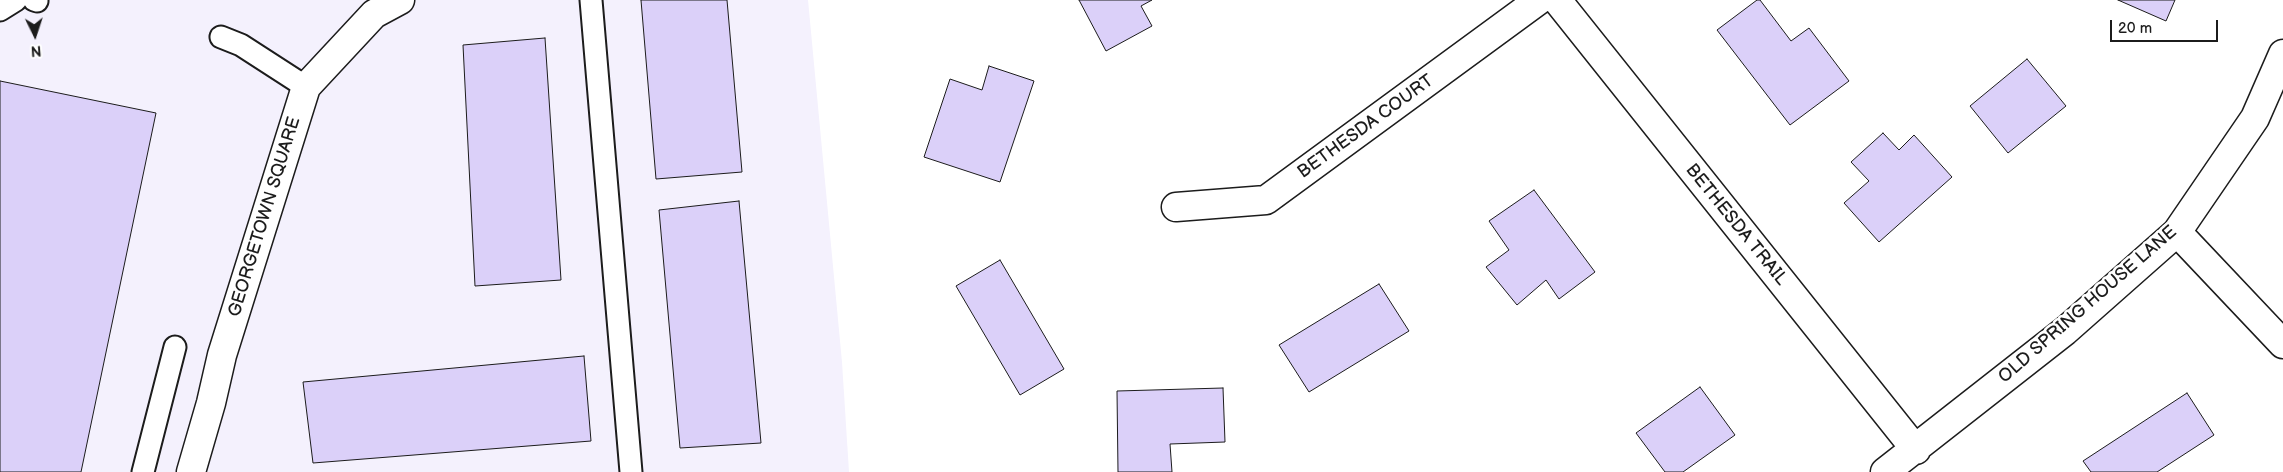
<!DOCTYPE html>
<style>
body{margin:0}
#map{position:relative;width:2283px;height:472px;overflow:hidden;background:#fff;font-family:"Balsamiq Sans",sans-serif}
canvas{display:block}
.north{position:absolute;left:10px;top:10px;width:50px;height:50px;-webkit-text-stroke:4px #fff;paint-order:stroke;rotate:176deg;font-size:14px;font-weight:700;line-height:20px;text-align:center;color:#1c1c1c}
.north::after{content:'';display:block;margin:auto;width:18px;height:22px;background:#1c1c1c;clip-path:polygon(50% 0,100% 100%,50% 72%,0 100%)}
.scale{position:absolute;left:2110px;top:20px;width:108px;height:22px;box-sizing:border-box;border:2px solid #1c1c1c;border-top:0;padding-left:6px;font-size:15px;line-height:18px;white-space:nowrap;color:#1c1c1c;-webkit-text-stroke:4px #fff;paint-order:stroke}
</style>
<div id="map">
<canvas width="2283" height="472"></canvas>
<div class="north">N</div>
<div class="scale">20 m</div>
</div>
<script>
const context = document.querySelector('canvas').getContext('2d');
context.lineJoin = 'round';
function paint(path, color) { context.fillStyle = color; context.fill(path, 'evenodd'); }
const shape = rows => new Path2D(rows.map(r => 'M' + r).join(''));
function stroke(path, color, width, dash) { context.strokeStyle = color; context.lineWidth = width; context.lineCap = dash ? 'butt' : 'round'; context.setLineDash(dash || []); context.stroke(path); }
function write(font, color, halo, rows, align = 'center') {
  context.font = font + ' "Balsamiq Sans",sans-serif'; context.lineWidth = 5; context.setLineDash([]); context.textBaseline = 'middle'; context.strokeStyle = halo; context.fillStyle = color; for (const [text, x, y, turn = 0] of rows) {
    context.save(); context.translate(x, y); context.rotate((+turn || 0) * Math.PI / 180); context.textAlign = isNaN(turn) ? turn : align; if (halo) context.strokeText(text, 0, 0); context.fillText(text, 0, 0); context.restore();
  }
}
paint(shape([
 [0,0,808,0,842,362,849,472,0,472]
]), '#f4f1fd');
const building = shape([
 [641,0,727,0,742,172,656,179,641,0],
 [1079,0,1152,0,1141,6,1152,26,1106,51,1079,0],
 [1757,0,1760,0,1791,41,1809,28,1849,81,1790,125,1717,30,1757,0],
 [2118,0,2175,0,2166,21,2118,0],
 [545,38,561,280,475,286,463,45,545,38],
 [2027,59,2066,106,2008,153,1970,106,2027,59],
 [989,66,1034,81,1000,182,924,157,950,79,982,90,989,66],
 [0,81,156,113,81,472,0,472,0,81],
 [1883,133,1899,150,1914,135,1952,177,1879,242,1844,203,1869,181,1851,162,1883,133],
 [1534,190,1595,272,1559,299,1546,280,1517,305,1486,267,1509,250,1489,221,1534,190],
 [739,201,761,443,680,448,659,210,739,201],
 [1000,260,1064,369,1020,395,956,286,1000,260],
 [1379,284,1409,331,1309,392,1279,345,1379,284],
 [584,356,591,441,313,463,303,382,584,356],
 [1700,387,1735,435,1683,472,1665,472,1636,433,1700,387],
 [1223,388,1225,442,1170,444,1172,472,1118,472,1117,391,1223,388],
 [2187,393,2214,435,2157,472,2091,472,2083,461,2187,393]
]);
paint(building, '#dbd0f9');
stroke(building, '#1c1c1c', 1);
const service = shape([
 [34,0,37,1],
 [591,0,631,472],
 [0,10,16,0],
 [221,37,241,45,306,87],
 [143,472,175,347]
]);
const minor = shape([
 [1557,0,1916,450],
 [1176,207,1266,200,1539,0],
 [2177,232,2283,344],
 [191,472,211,403,222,355,306,87,374,14,400,0],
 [1885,472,2065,331,2177,232,2255,118,2283,54]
]);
stroke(service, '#1c1c1c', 25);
stroke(minor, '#1c1c1c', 31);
stroke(service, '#fff', 21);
stroke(minor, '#fff', 28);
write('18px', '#1c1c1c', '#fff', [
 ["BETHESDA COURT",1366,127,-36],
 ["GEORGETOWN SQUARE",265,217,-73],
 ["BETHESDA TRAIL",1736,225,51],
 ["OLD SPRING HOUSE LANE",2088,305,-41]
]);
</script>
